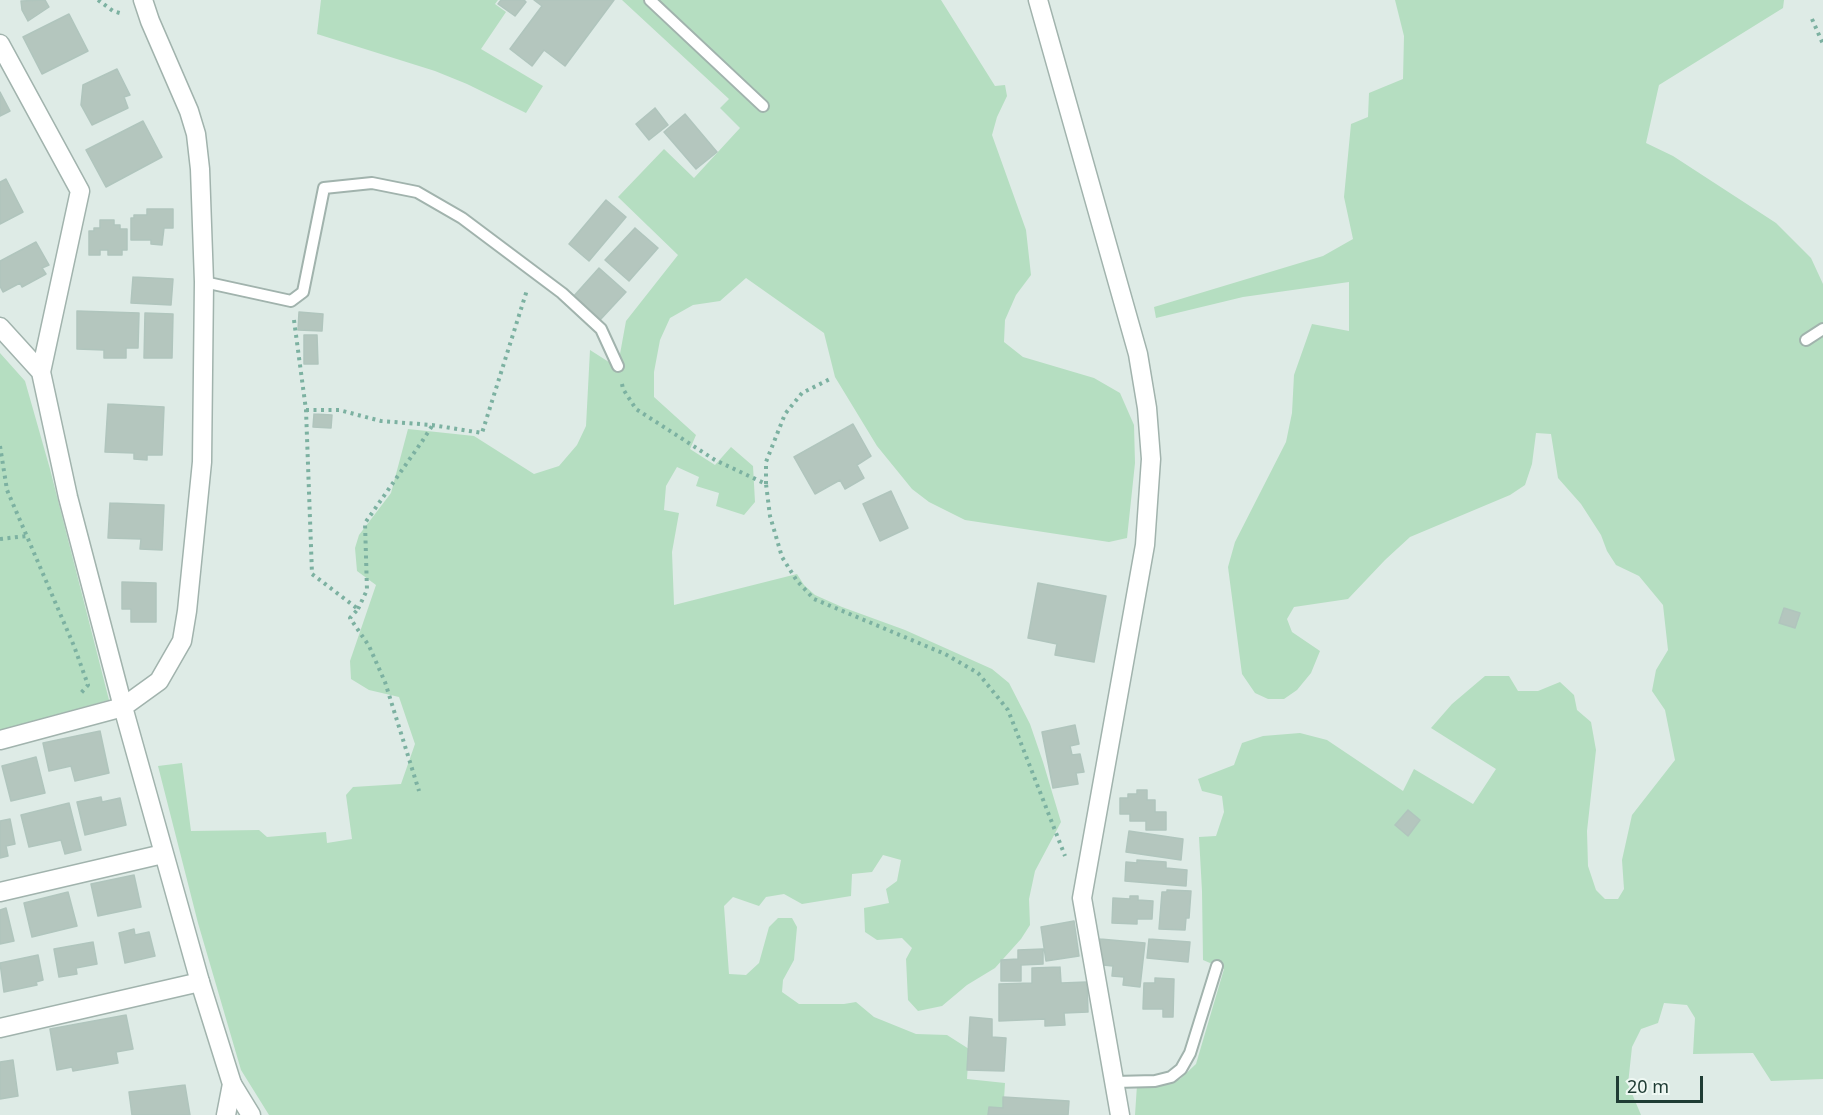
<!DOCTYPE html>
<style>
body{margin:0}
#map{position:relative;width:1823px;height:1115px;overflow:hidden;background:#deebe6;font-family:"Noto Sans",sans-serif}
canvas{display:block}
.scale{position:absolute;left:1616px;top:1076px;width:87px;height:27px;box-sizing:border-box;border:3px solid #1f3c34;border-top:0;padding-left:8px;font-size:18px;line-height:21px;white-space:nowrap;color:#1f3c34;-webkit-text-stroke:4px #eff8f3;paint-order:stroke}
</style>
<div id="map">
<canvas width="1823" height="1115"></canvas>
<div class="scale">20 m</div>
</div>
<script>
const context = document.querySelector('canvas').getContext('2d');
context.lineJoin = 'round';
function paint(path, color) { context.fillStyle = color; context.fill(path, 'evenodd'); }
const shape = rows => new Path2D(rows.map(r => 'M' + r).join(''));
function stroke(path, color, width, dash) { context.strokeStyle = color; context.lineWidth = width; context.lineCap = dash ? 'butt' : 'round'; context.setLineDash(dash || []); context.stroke(path); }
paint(shape([
 [321,0,498,0,495,4,506,12,481,49,543,86,526,113,467,84,435,71,317,34],
 [622,0,941,0,995,86,1005,85,1007,96,997,117,992,135,1026,230,1031,275,1016,295,1005,320,1004,342,1023,357,1094,378,1120,393,1134,425,1135,463,1127,538,1109,542,965,520,929,502,912,489,877,446,835,377,824,333,746,278,720,301,693,305,670,318,660,340,654,372,654,397,696,435,690,449,715,465,731,447,753,466,755,502,744,515,716,506,719,493,696,486,699,477,677,467,666,486,664,510,679,513,672,552,674,605,797,574,804,585,815,595,842,607,905,630,992,669,1009,683,1030,724,1043,762,1061,822,1035,871,1029,899,1030,925,1021,939,995,968,967,985,942,1006,918,1011,908,1000,906,959,912,948,902,938,877,940,865,932,864,908,889,903,886,889,897,881,901,860,883,855,872,872,852,874,851,896,802,904,784,894,766,897,759,906,733,897,724,906,729,974,746,975,759,963,769,927,778,918,792,918,797,927,794,960,783,980,782,992,799,1004,844,1004,856,1002,874,1017,916,1034,947,1035,969,1049,967,1079,1005,1083,1003,1115,269,1115,241,1070,198,923,158,766,182,763,191,831,259,830,267,837,326,832,327,843,352,839,346,795,353,787,401,784,415,744,399,697,369,690,351,679,350,661,376,585,357,571,355,548,359,535,391,493,408,429,474,436,534,474,559,466,577,445,586,426,590,350,612,364,620,354,626,321,678,255,618,197,664,149,694,178,740,128,720,108,729,99],
 [1395,0,1784,0,1783,8,1659,85,1646,143,1673,156,1776,223,1811,258,1823,284,1823,1079,1771,1081,1753,1053,1693,1054,1695,1018,1687,1005,1664,1003,1658,1023,1641,1029,1632,1047,1628,1084,1641,1115,1135,1115,1137,1085,1163,1085,1180,1079,1196,1064,1224,969,1203,960,1202,891,1199,837,1216,836,1224,812,1222,796,1202,791,1198,779,1234,765,1242,743,1263,736,1300,733,1327,740,1403,791,1414,769,1473,804,1496,769,1431,728,1452,704,1485,676,1509,676,1518,691,1538,691,1560,682,1574,695,1577,710,1591,722,1596,750,1587,831,1588,866,1596,890,1605,899,1618,899,1624,889,1622,860,1632,815,1675,760,1665,710,1652,691,1656,670,1668,650,1663,605,1639,576,1616,565,1607,551,1601,535,1581,504,1558,478,1551,434,1536,433,1532,464,1525,485,1510,495,1410,537,1385,560,1348,599,1294,607,1287,619,1292,632,1320,651,1311,673,1297,690,1284,699,1268,699,1255,693,1242,674,1228,567,1235,542,1286,442,1292,413,1294,375,1312,324,1349,331,1349,282,1243,297,1156,318,1154,307,1323,256,1353,239,1344,197,1351,124,1368,117,1369,93,1403,79,1404,36],
 [0,353,25,381,50,469,109,700,0,730]
]), '#b5dec1');
const building = shape([
 [45,0,49,7,28,21,22,10,21,1,45,0],
 [501,0,524,0,526,2,515,16,498,4,501,0],
 [534,0,614,0,565,66,544,50,532,66,510,49,542,6,534,0],
 [69,14,88,51,42,74,23,37,69,14],
 [117,69,130,95,124,97,128,108,92,125,81,105,83,85,117,69],
 [0,92,10,111,0,116,0,92],
 [655,108,668,125,649,140,636,124,655,108],
 [685,114,717,152,696,169,664,132,685,114],
 [143,121,162,157,106,187,86,150,143,121],
 [6,179,23,212,0,224,0,182,6,179],
 [606,200,626,217,589,261,569,244,606,200],
 [147,209,173,209,173,228,164,228,162,245,151,244,151,240,131,240,131,218,134,218,134,215,147,215,147,209],
 [100,220,114,220,114,225,120,225,120,229,127,229,127,250,122,250,122,255,108,255,108,250,100,250,100,255,89,255,89,231,94,231,94,228,100,228,100,220],
 [635,228,658,248,629,281,605,260,635,228],
 [36,242,49,265,42,268,46,274,22,287,20,283,3,292,0,286,0,261,36,242],
 [599,268,626,292,600,320,573,297,599,268],
 [133,277,173,279,171,305,131,303,133,277],
 [77,311,139,313,138,348,126,348,126,358,104,358,104,350,77,349,77,311],
 [299,312,323,314,322,331,298,330,299,312],
 [145,313,173,314,172,358,144,358,145,313],
 [304,335,317,335,318,364,304,364,304,335],
 [108,404,164,407,162,455,147,455,147,460,134,459,134,453,105,452,108,404],
 [314,414,332,415,331,428,313,427,314,414],
 [853,424,871,456,857,465,864,478,845,489,840,480,815,494,794,457,853,424],
 [891,491,908,528,880,541,863,504,891,491],
 [110,503,164,505,162,550,140,549,141,539,108,538,110,503],
 [122,582,156,583,156,622,131,622,131,609,122,609,122,582],
 [1038,583,1106,596,1094,662,1055,655,1057,644,1028,638,1038,583],
 [1784,608,1800,613,1795,628,1779,623,1784,608],
 [1075,725,1079,744,1070,746,1072,755,1080,754,1084,772,1076,773,1078,784,1053,788,1042,732,1075,725],
 [100,731,109,773,75,781,71,766,49,771,43,743,100,731],
 [36,757,45,793,11,801,2,766,36,757],
 [1137,790,1147,790,1147,800,1155,800,1155,812,1166,812,1166,830,1146,830,1146,821,1130,821,1130,814,1120,814,1120,798,1128,798,1128,794,1137,794,1137,790],
 [101,797,102,802,120,798,126,825,85,835,77,802,101,797],
 [69,803,81,850,65,854,61,840,29,847,21,815,69,803],
 [1408,810,1420,820,1408,836,1395,825,1408,810],
 [10,819,15,844,6,846,8,856,0,858,0,821,10,819],
 [1129,831,1183,839,1181,860,1126,852,1129,831],
 [1137,860,1166,862,1166,868,1187,870,1186,886,1125,881,1126,862,1137,863,1137,860],
 [134,875,141,907,98,916,91,884,134,875],
 [1167,890,1191,891,1189,918,1186,918,1185,930,1159,929,1162,892,1167,892,1167,890],
 [68,892,77,926,32,937,24,903,68,892],
 [1130,896,1138,896,1138,900,1153,901,1152,919,1137,919,1137,924,1112,923,1113,898,1130,899,1130,896],
 [6,908,14,941,0,944,0,910,6,908],
 [1074,921,1079,956,1046,961,1041,927,1074,921],
 [134,929,135,935,149,932,155,956,125,963,119,933,134,929],
 [1100,939,1145,943,1140,987,1123,985,1124,977,1112,976,1113,966,1103,965,1103,958,1098,957,1100,939],
 [1149,939,1190,942,1188,962,1147,958,1149,939],
 [93,942,97,964,76,968,77,974,59,977,54,949,93,942],
 [1043,949,1043,964,1021,965,1021,981,1001,981,1001,960,1018,959,1018,950,1043,949],
 [38,955,43,980,36,982,37,985,4,992,0,963,38,955],
 [1060,967,1061,983,1087,982,1088,1012,1064,1013,1065,1025,1045,1026,1045,1019,999,1021,999,984,1032,983,1032,968,1060,967],
 [1155,978,1174,979,1173,1017,1163,1017,1163,1009,1143,1009,1144,983,1155,983,1155,978],
 [126,1015,133,1049,116,1052,118,1063,73,1071,72,1067,57,1070,50,1029,126,1015],
 [970,1017,992,1019,992,1037,1006,1038,1004,1071,967,1070,970,1017],
 [13,1060,18,1096,0,1099,0,1062,13,1060],
 [185,1085,190,1115,132,1115,129,1092,185,1085],
 [1003,1097,1069,1101,1068,1115,988,1115,989,1107,1003,1108,1003,1097]
]);
paint(building, '#b4c6be');
stroke(building, '#b0c5bd', 1.5);
const service = shape([
 [650,0,763,106],
 [204,282,291,301,303,292,324,188,372,183,417,192,462,218,562,293,601,329,618,366],
 [1806,340,1823,329],
 [1115,1082,1155,1081,1171,1077,1181,1069,1190,1053,1217,966]
]);
const minor = shape([
 [1038,0,1138,354,1147,408,1151,459,1145,545,1082,898,1120,1115],
 [0,44,80,191,41,372],
 [0,327,41,372,68,497,123,707,0,740],
 [0,892,163,854],
 [0,1028,200,982],
 [232,1084,251,1115]
]);
const tertiary = shape([
 [143,0,150,21,189,111,196,134,200,169,204,282,202,462,187,611,182,641,159,681,123,707,200,982,232,1084,226,1115]
]);
stroke(service, '#a1b3ad', 14);
stroke(minor, '#a1b3ad', 21);
stroke(tertiary, '#a1b3ad', 21);
stroke(shape([
 [98,0,113,11,123,14],
 [1812,19,1823,44],
 [294,320,306,410,312,574,358,609,350,618,369,646,385,682,419,791],
 [622,384,623,389,636,409,715,460,766,484,770,516,782,557,797,581,814,599,945,654,978,673,1008,710,1065,856],
 [306,410,339,410,381,421,432,425,482,433,527,290],
 [0,446,7,490,74,646,88,685,81,693],
 [766,484,766,462,785,414,802,393,830,379],
 [0,539,27,536],
 [358,609,367,590,365,523,423,440,432,426]
]), '#7cb1a1', 4, [3, 4.5]);
stroke(service, '#fff', 10);
stroke(minor, '#fff', 18);
stroke(tertiary, '#fff', 18);
</script>
